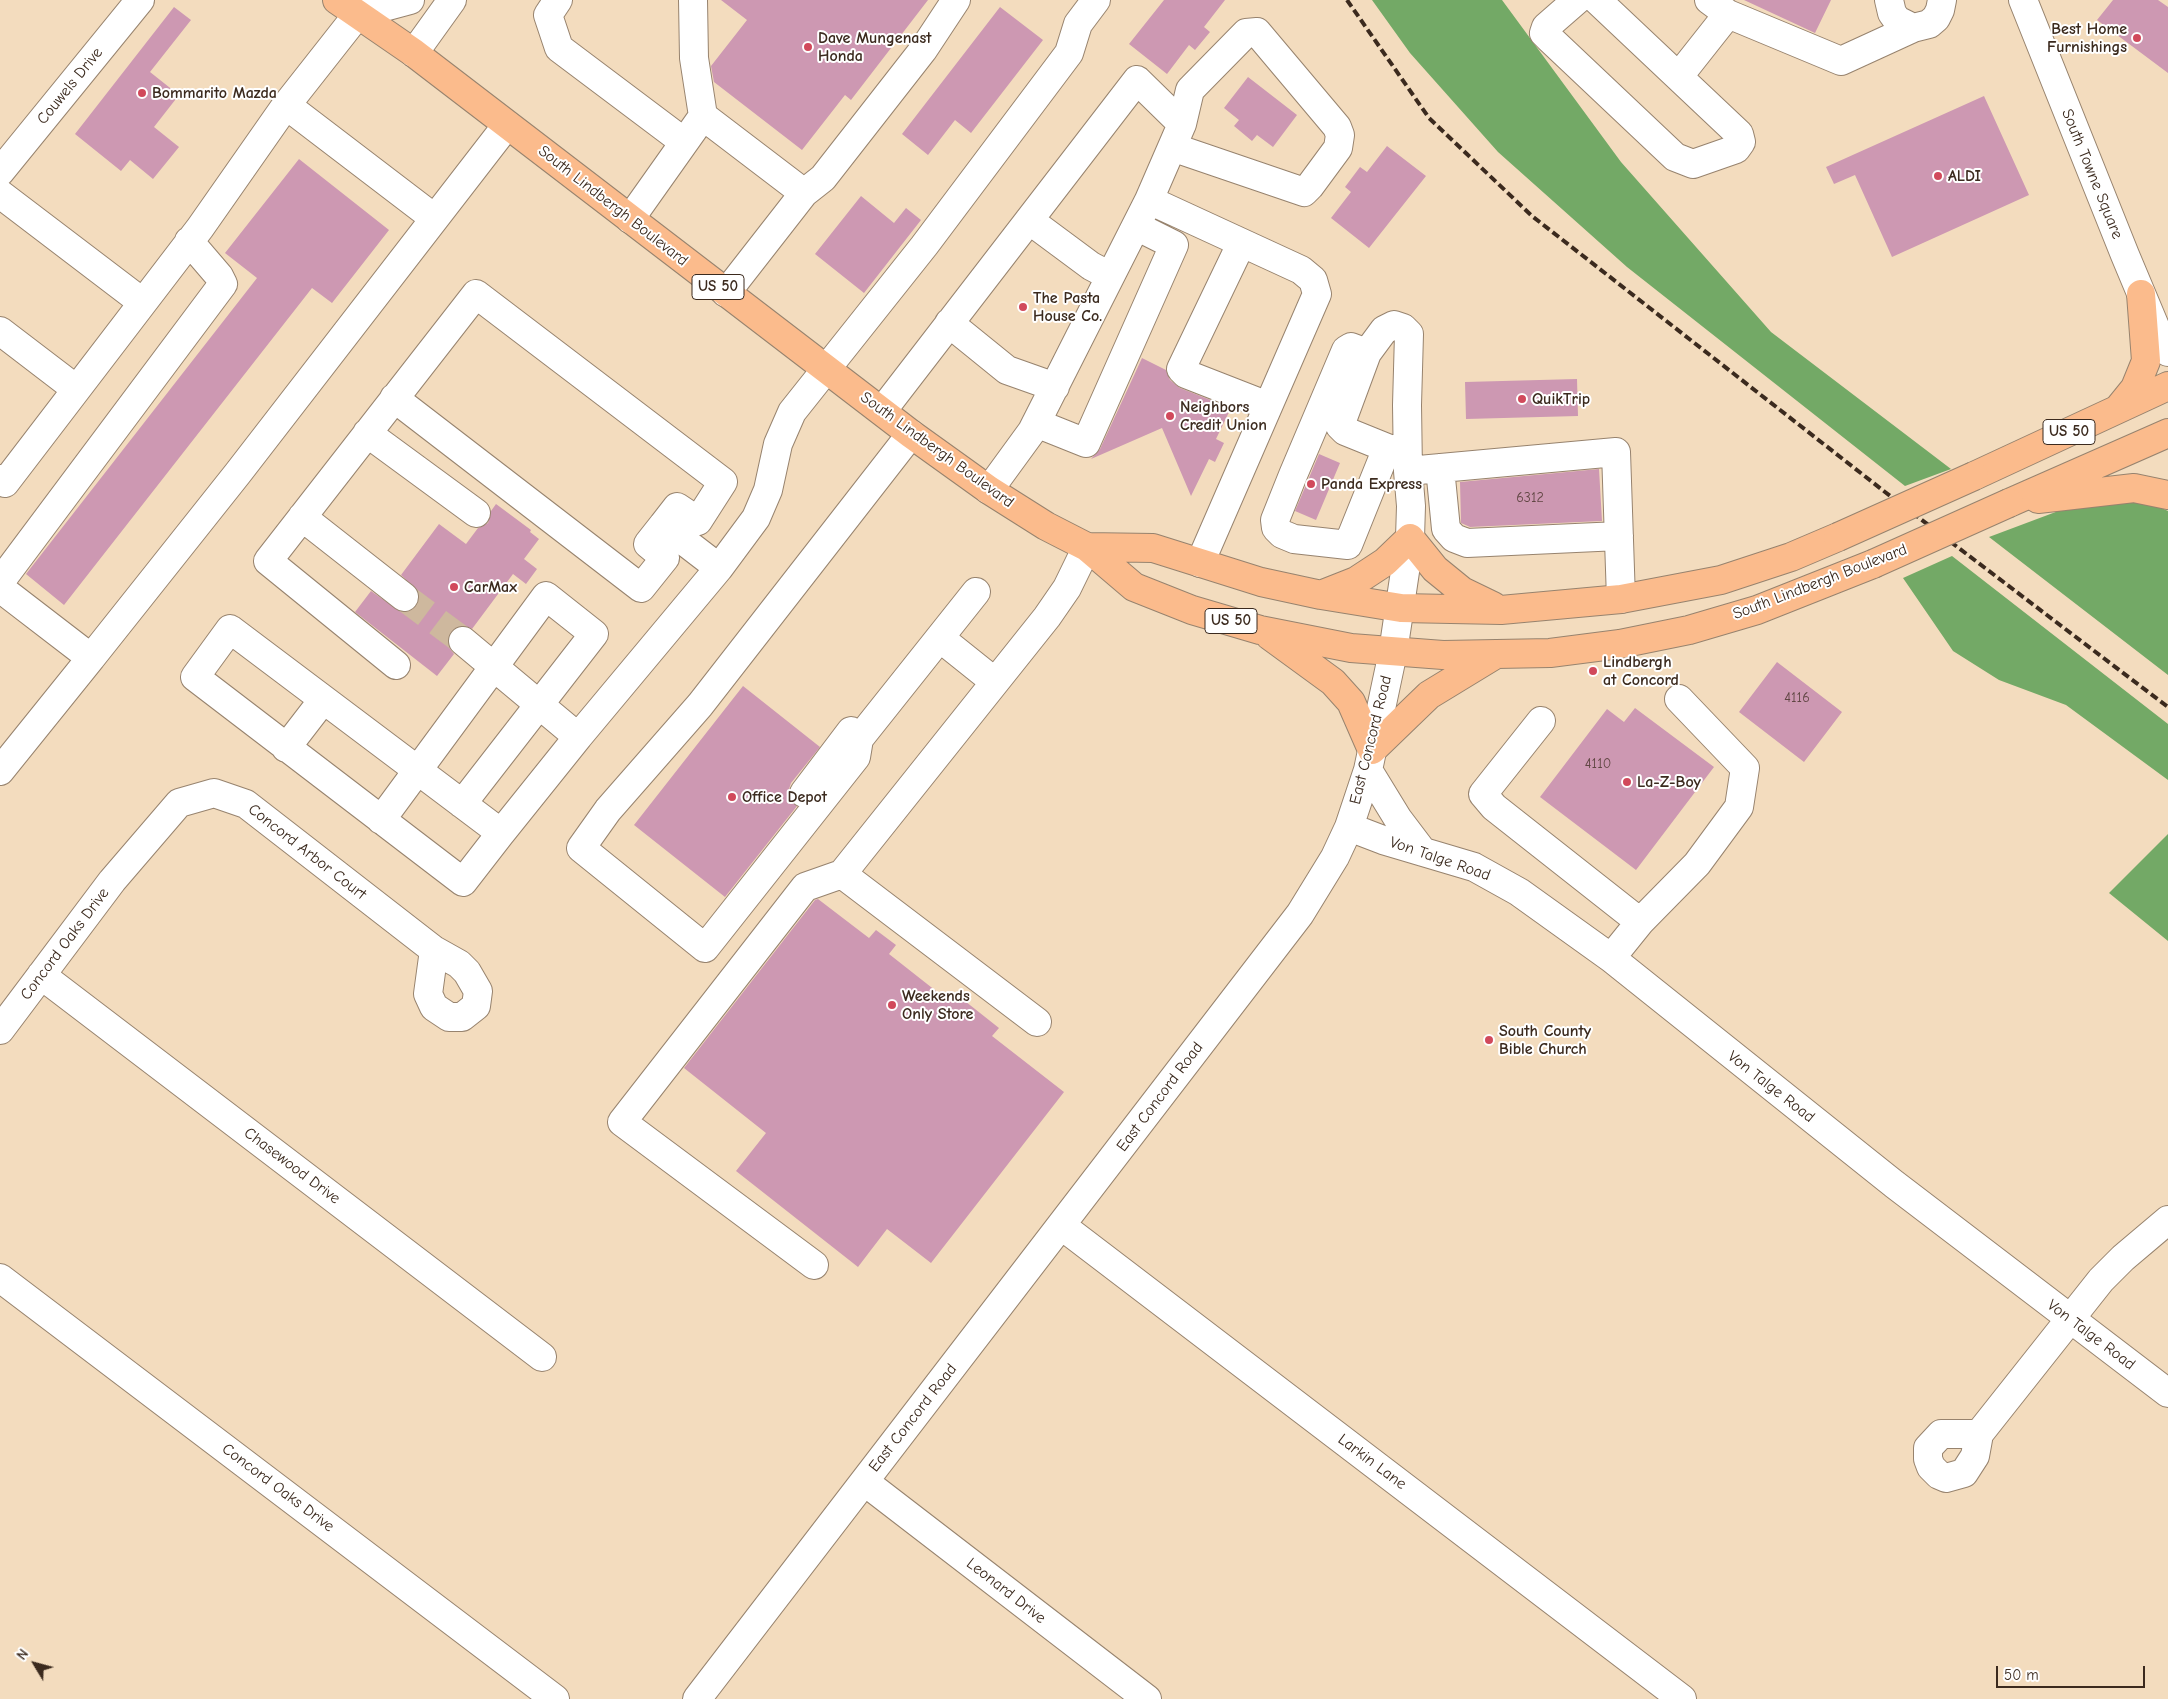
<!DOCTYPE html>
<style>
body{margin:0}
#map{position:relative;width:2168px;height:1699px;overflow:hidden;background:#f3dcbe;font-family:"Comic Neue",sans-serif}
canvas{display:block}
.north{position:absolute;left:10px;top:1639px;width:50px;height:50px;-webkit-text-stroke:4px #fff;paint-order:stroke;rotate:307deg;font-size:14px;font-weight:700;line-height:20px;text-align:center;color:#3b2a1e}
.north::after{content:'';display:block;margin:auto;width:18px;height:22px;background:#3b2a1e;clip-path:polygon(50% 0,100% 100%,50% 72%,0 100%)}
.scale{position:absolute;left:1996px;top:1666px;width:149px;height:22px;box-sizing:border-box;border:2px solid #3b2a1e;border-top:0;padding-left:6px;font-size:15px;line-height:18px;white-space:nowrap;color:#3b2a1e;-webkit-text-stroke:4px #fff;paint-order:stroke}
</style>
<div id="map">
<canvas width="2168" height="1699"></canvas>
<div class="north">N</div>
<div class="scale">50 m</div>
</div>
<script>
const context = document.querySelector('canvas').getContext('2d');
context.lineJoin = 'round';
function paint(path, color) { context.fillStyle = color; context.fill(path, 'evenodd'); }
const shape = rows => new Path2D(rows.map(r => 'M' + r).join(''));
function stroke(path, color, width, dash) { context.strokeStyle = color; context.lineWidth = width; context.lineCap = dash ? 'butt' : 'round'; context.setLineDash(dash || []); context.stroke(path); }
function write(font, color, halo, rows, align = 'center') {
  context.font = font + ' "Comic Neue",sans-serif'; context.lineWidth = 4; context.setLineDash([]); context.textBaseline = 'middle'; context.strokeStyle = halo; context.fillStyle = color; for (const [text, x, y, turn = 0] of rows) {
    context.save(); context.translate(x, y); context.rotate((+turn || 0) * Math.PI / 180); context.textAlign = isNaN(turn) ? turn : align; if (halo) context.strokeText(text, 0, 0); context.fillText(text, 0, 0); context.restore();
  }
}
paint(shape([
 [1372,0,1502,0,1621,162,1771,332,1951,469,1905,486,1627,267,1498,152,1410,53],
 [2138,497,2168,511,2168,675,1989,537,2085,501],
 [1952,556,2168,724,2168,780,2066,705,1999,680,1953,651,1903,578],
 [2168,834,2168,941,2109,893]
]), '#73a966');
paint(shape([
 [721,0,928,0,851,100,845,95,802,150,714,82,711,66,747,20],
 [1164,0,1225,0,1204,27,1210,32,1195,50,1189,45,1167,74,1129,44],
 [1744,0,1831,0,1815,33],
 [2113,0,2158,0,2168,7,2168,73,2097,20],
 [174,7,191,20,150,72,179,95,154,127,179,147,153,179,130,160,121,171,75,134],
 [1000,7,1043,40,971,133,955,120,928,155,902,134],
 [1248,77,1297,115,1273,147,1257,135,1252,141,1234,126,1239,120,1224,108],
 [1984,96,2029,195,1892,257,1855,175,1834,184,1826,167],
 [1387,146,1426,176,1369,248,1331,218,1351,192,1345,187,1360,167,1367,172],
 [299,159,389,230,332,303,312,288,64,605,26,574,257,278,225,253],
 [861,196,894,223,906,208,921,220,864,293,815,254],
 [1142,358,1166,370,1170,380,1180,388,1231,408,1216,439,1224,443,1215,462,1209,459,1191,496,1162,428,1091,459,1100,449],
 [1577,379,1578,416,1466,419,1465,382],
 [1319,454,1340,463,1316,520,1295,511],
 [1599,469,1602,521,1470,527,1461,523,1460,482],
 [496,504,531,530,530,532,539,539,524,559,537,569,526,584,513,574,472,629,465,626,458,626,451,631,448,638,448,646,454,654,437,676,355,612,371,591,401,612,409,612,416,607,419,599,418,591,401,575,439,524,466,544,478,528,488,523,491,511],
 [1777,662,1842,712,1804,762,1739,712],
 [743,686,820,747,791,783,788,792,789,799,797,806,725,897,634,825],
 [1635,708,1714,767,1636,870,1540,797,1607,709,1624,722],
 [818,899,869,938,876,930,896,945,889,954,950,1002,956,994,999,1028,992,1036,1064,1092,931,1263,887,1229,858,1267,736,1171,766,1133,684,1068,815,900]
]), '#cd98b2');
stroke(shape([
 [404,597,463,641]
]), '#ceb89e', 28, [28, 14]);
const minor = shape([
 [558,0,548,15,559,48,684,142],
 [693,0,694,58,703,116],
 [1577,0,1546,27,1544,33,1549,38,1675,157,1693,164,1736,149,1741,142,1739,134,1597,0],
 [1709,0,1728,14,1841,61,1913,28],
 [1889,0,1892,13,1897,20,1913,28,1929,24,1936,18,1940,10,1942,0],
 [2023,0,2125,255,2164,348,2168,352],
 [414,53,452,0],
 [1679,76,1728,14],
 [286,105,434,218],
 [1172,147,1304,192,1310,186,1338,148,1340,135,1337,127,1257,32,1246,33,1190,90,1182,124],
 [0,172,140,0],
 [0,194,142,302],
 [630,219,703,116,804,193],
 [1029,220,1091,266,1110,276],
 [1241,244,1181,369,1186,374,1268,406],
 [726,293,804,193,823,178,923,50,956,0],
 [949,323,1007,370,1055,387],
 [0,331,76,389],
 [1367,353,1351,347,1346,350,1293,475,1275,520,1276,528,1282,534,1294,539,1348,545,1387,448],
 [394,398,641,588,665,558,648,544,663,525],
 [882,411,1137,80,1182,124,1149,200],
 [1036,423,1086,443,1174,245,1136,226],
 [367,433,476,513],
 [911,434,700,705,608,810,581,848,705,948,856,757,859,739,976,592],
 [1440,468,1446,529,1454,538,1467,543,1619,536],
 [1408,471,1616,452,1621,599],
 [0,479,5,483,200,228,284,108,358,14,410,0],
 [989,490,1032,431,1149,200,1301,270,1313,280,1317,294,1200,563],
 [302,517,404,597],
 [0,582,223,284,219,276,189,241],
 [0,588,91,658,238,473,507,125],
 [940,638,995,682],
 [463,641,578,737,719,568,756,518,768,490,778,444,792,412,924,246,1069,53,1078,24,1096,0],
 [396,665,268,561,476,294,723,482,698,521,677,507,663,525,719,568],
 [1541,721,1483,794,1494,807,1640,922],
 [286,748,323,700],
 [1368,770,1398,819,1423,852],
 [0,771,91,658],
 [804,793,851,731],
 [381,820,546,596,594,634,462,804],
 [1349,827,1383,840,1474,867,1519,892,1611,958,1894,1184,2168,1393],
 [501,833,463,882,195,677,230,629,501,833,578,737],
 [842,874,1037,1022],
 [1611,958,1640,922,1697,864,1739,807,1745,768,1679,699],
 [41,975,542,1357],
 [0,1030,112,881,179,803,214,793,246,804,434,950,428,994,434,1007,449,1017,462,1017,476,1006,478,991,467,972,459,964,434,950],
 [1062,1226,1682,1699],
 [814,1265,622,1122,805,887,842,874,1047,617,1067,588,1087,547],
 [0,1278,555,1699],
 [1979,1434,1941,1434,1928,1448,1928,1459,1931,1467,1939,1475,1946,1478,1964,1473,1975,1456,1979,1434,2101,1280,2123,1258,2168,1220],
 [865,1482,1147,1699],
 [697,1699,1300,914,1335,857,1349,827,1368,770,1393,652,1410,538,1411,506,1408,471,1407,405,1409,334,1403,328,1394,325,1384,330,1367,353,1340,426,1345,431,1387,448,1407,453]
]);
const major = shape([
 [337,0,414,53,911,434,989,490,1046,526,1087,547,1134,587,1192,610,1260,630,1351,648,1443,655,1550,653,1620,644,1689,630,1757,610,1873,564],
 [2118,409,2135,388,2146,361,2141,294],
 [1974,476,2168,386],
 [2038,499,2134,488,2168,495],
 [2009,503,2168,433],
 [1087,547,1153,548,1261,582,1321,595,1401,608,1501,610,1621,599,1721,580,1791,557,1838,537],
 [1323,594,1356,581,1385,562,1410,538,1435,569,1462,591,1493,606],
 [1270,636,1333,682,1351,702,1372,750,1429,695,1493,656]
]);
stroke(minor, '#97836e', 30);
stroke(major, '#97836e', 30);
stroke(minor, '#fff', 28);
stroke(major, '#fbbb8c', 28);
stroke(shape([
 [1347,0,1429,118,1532,216,1885,492,2168,707]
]), '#3b2a1e', 4, [8, 4]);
const majorBridge = shape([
 [1838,537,1974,476],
 [1873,564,2009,503]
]);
stroke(majorBridge, '#97836e', 30, []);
stroke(majorBridge, '#fbbb8c', 28);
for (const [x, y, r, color] of [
 [2137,38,5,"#d1495b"],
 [808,47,5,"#d1495b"],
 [142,93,5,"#d1495b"],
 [1938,176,5,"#d1495b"],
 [1023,307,5,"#d1495b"],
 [1522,399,5,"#d1495b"],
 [1170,416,5,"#d1495b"],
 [1311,484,5,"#d1495b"],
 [454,587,5,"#d1495b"],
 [1593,671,5,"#d1495b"],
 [1627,782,5,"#d1495b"],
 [732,797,5,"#d1495b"],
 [892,1005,5,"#d1495b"],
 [1489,1040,5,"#d1495b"]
]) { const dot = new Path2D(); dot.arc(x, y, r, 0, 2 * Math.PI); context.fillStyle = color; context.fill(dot); stroke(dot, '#fff', 2); }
write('14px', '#604643', null, [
 ["6312",1530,498],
 ["4116",1797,698],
 ["4110",1598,764]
]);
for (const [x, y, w] of [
 [718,287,52],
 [2069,432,52],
 [1231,621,52]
]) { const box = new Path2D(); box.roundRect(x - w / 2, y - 12.5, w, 25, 4); context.fillStyle = '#fff'; context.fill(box); stroke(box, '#3b2a1e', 1); }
write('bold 15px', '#3b2a1e', null, [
 ["US 50",718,287],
 ["US 50",2069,432],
 ["US 50",1231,621]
]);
write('bold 16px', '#3b2a1e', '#fff', [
 ["Best Home",2127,29,"right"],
 ["Furnishings",2127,47,"right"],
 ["Dave Mungenast",818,38],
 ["Honda",818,56],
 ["Bommarito Mazda",152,93],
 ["ALDI",1948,176],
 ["The Pasta",1033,298],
 ["House Co.",1033,316],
 ["QuikTrip",1532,399],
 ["Neighbors",1180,407],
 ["Credit Union",1180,425],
 ["Panda Express",1321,484],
 ["CarMax",464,587],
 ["Lindbergh",1603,662],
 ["at Concord",1603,680],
 ["La-Z-Boy",1637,782],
 ["Office Depot",742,797],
 ["Weekends",902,996],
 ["Only Store",902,1014],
 ["South County",1499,1031],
 ["Bible Church",1499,1049]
], 'left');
write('16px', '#3b2a1e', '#fff', [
 ["Couwels Drive",70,86,-51],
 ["South Towne Square",2092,174,68],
 ["South Lindbergh Boulevard",613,206,38],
 ["South Lindbergh Boulevard",937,450,36],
 ["South Lindbergh Boulevard",1820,582,-21],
 ["East Concord Road",1371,740,-76],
 ["Concord Arbor Court",307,852,38],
 ["Von Talge Road",1440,859,19],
 ["Concord Oaks Drive",65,944,-53],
 ["Von Talge Road",1771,1087,38],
 ["East Concord Road",1160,1097,-53],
 ["Chasewood Drive",292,1166,37],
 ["Von Talge Road",2091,1335,37],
 ["East Concord Road",913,1418,-52],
 ["Larkin Lane",1372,1462,37],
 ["Concord Oaks Drive",278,1488,37],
 ["Leonard Drive",1006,1591,38]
]);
</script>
